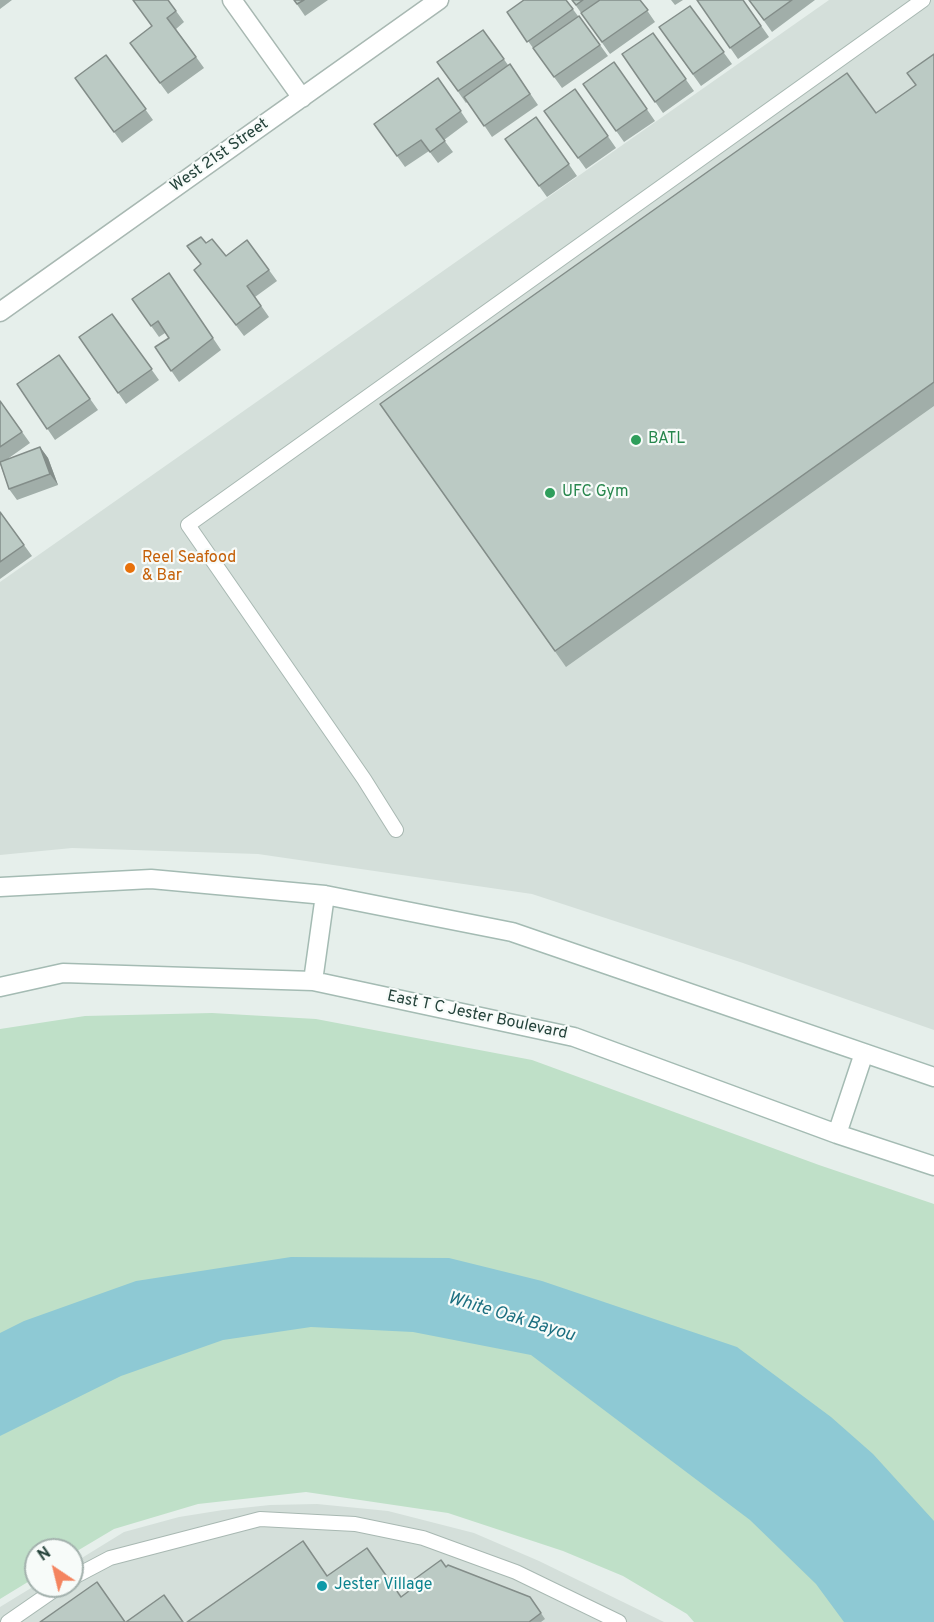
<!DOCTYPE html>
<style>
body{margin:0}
#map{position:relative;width:934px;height:1622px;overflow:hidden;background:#e6efeb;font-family:Overpass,sans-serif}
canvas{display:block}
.north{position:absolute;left:24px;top:1538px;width:60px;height:60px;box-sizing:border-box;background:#f7fbf9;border:2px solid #a3b1ad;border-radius:50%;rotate:325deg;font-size:16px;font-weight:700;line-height:24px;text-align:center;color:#24423a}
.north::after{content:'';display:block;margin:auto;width:21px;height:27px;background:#f4845f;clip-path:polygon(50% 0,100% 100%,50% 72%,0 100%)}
</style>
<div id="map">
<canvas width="934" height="1622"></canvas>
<div class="north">N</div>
</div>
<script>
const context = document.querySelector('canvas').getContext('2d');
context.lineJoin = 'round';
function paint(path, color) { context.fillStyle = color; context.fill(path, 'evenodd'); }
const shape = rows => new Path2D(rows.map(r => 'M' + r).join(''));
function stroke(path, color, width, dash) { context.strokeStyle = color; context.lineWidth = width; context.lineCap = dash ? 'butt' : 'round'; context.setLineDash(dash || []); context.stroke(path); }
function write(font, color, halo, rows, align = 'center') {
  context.font = font + ' Overpass,sans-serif'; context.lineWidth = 4.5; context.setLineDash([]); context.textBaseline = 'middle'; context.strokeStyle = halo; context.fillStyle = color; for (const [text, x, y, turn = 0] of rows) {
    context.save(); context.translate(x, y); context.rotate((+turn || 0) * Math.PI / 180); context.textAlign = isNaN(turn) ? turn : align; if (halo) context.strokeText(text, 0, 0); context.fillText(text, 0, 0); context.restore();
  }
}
paint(shape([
 [829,0,934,0,934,1030,743,963,532,894,258,854,72,848,0,855,0,582],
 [317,1504,388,1511,474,1533,539,1561,664,1622,0,1622,0,1607,36,1585,72,1586,72,1564,124,1532,179,1517,223,1510,270,1505]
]), '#d4dfda');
paint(shape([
 [212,1013,316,1019,532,1060,819,1165,934,1204,934,1601,905,1622,694,1622,687,1614,623,1576,563,1551,448,1513,306,1492,198,1504,114,1529,72,1554,72,1550,36,1550,36,1577,0,1599,0,1029,85,1016]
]), '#bfe0c8');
paint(shape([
 [291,1257,449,1258,542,1281,737,1347,831,1417,873,1454,934,1521,934,1622,844,1622,816,1584,750,1520,531,1355,413,1332,311,1327,223,1340,121,1376,0,1436,0,1333,24,1321,136,1281]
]), '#8ec9d4');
const lane = shape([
 [396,830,364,779,188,525,923,0],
 [72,1578,110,1558,260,1519,355,1524,423,1538,516,1572,619,1622],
 [8,1622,60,1586]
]);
const street = shape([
 [232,0,302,98],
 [0,312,439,0]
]);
const secondary = shape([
 [0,887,151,879,325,895,512,932,934,1077],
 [313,981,325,895],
 [0,987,63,973,313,981,574,1037,837,1134,934,1166],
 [837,1134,864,1053]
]);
stroke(lane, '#a8b8b2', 16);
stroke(street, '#a8b8b2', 21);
stroke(secondary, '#a4bbb3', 21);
stroke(lane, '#fff', 14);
stroke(street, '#fff', 18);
stroke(secondary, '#fff', 18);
paint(shape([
 [0,0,12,0,0,9],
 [168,0,184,22,176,29,204,68,168,94,130,43,152,26],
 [294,0,328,0,305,16],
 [566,0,578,16,579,16,608,56,562,88,507,12],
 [572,0,640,0,655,22,610,54],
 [671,0,683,0,675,5],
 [697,0,743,0,769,37,738,59],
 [749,0,815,0,772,32],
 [690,6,732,64,701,86,659,27],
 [483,30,508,65,510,64,538,105,492,137,468,101,466,103,437,62],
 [653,33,694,91,663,113,622,54],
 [934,54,934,406,566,667,380,404,876,113,916,85,907,73],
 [106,55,153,120,122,143,75,78],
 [614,62,655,121,624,142,583,84],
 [438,78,468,122,444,140,453,152,438,163,429,151,405,167,374,124],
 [575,89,616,148,586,169,544,111],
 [536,117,577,176,547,197,505,139],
 [206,243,226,256,269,270,277,281,255,297,269,317,244,336,194,270,201,265,187,246],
 [169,273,221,350,179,382,155,347,169,338,165,333,159,337,132,299],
 [112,314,159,380,126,404,79,337],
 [59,355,98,410,55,440,17,384],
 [0,401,30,443,6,460,40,447,48,458,58,485,17,500,9,489,0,464],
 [0,512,32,556,0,579],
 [446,1567,530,1597,545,1619,541,1622,187,1622,327,1576,401,1597]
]), '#a1aea9');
paint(shape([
 [40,447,48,458,58,485,50,474]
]), '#838d89');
const building = shape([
 [133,0,168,0,176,11,167,18,196,57,160,83,130,43,152,26,133,0],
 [294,0,304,0,297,4,294,0],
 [524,0,566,0,573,9,527,42,507,12,524,0],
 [572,0,583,0,576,5,572,0],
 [600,0,640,0,648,10,602,42,581,13,600,0],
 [697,0,743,0,761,26,730,48,697,0],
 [749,0,792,0,764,20,749,0],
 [690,6,724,52,693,74,659,27,690,6],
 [579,16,600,45,554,77,533,48,579,16],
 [483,30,504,59,458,91,437,62,483,30],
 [653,33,686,79,655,102,622,54,653,33],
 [934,54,934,382,555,651,380,404,847,73,876,113,916,85,907,73,934,54],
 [106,55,146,109,114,132,75,78,106,55],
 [614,62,647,109,616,131,583,84,614,62],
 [510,64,530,94,484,126,464,97,510,64],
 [438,78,461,111,436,129,445,141,430,152,421,140,397,156,374,124,438,78],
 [575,89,608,136,578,158,544,111,575,89],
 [536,117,569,164,539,186,505,139,536,117],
 [201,237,206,243,212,239,226,256,247,240,269,270,247,286,261,306,236,325,194,270,201,264,187,246,201,237],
 [169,273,213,338,171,371,155,347,169,338,158,321,151,326,132,299,169,273],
 [112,314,152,369,118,393,79,337,112,314],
 [59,355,90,399,47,429,17,384,59,355],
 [0,401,22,432,0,447,0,401],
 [40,447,50,474,9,489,0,462,40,447],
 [0,512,24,545,0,562,0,512],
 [303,1541,327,1576,367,1548,401,1597,409,1591,405,1586,441,1560,446,1567,448,1565,530,1597,541,1613,529,1622,187,1622,303,1541],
 [97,1582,125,1622,40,1622,97,1582],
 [164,1595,183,1622,126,1622,164,1595]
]);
paint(building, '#bbcac4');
stroke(building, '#838d89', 1.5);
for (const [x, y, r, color] of [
 [636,440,6,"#2e9e5b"],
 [550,493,6,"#2e9e5b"],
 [130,568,6,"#e8710a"],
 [322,1586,6,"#0f9aa8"]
]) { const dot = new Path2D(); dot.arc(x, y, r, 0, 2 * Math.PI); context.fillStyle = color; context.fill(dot); stroke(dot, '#f7fbf9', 2); }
write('16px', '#24423a', '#f7fbf9', [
 ["West 21st Street",220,156,-35],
 ["East T C Jester Boulevard",477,1016,12]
]);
write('16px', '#27864d', '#f7fbf9', [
 ["BATL",648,440],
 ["UFC Gym",562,493]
], 'left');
write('16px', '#c56008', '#f7fbf9', [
 ["Reel Seafood",142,559],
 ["& Bar",142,577]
], 'left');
write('16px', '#0d838f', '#f7fbf9', [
 ["Jester Village",334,1586]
], 'left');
write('italic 18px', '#1c6f80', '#f7fbf9', [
 ["White Oak Bayou",511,1318,17]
]);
</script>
